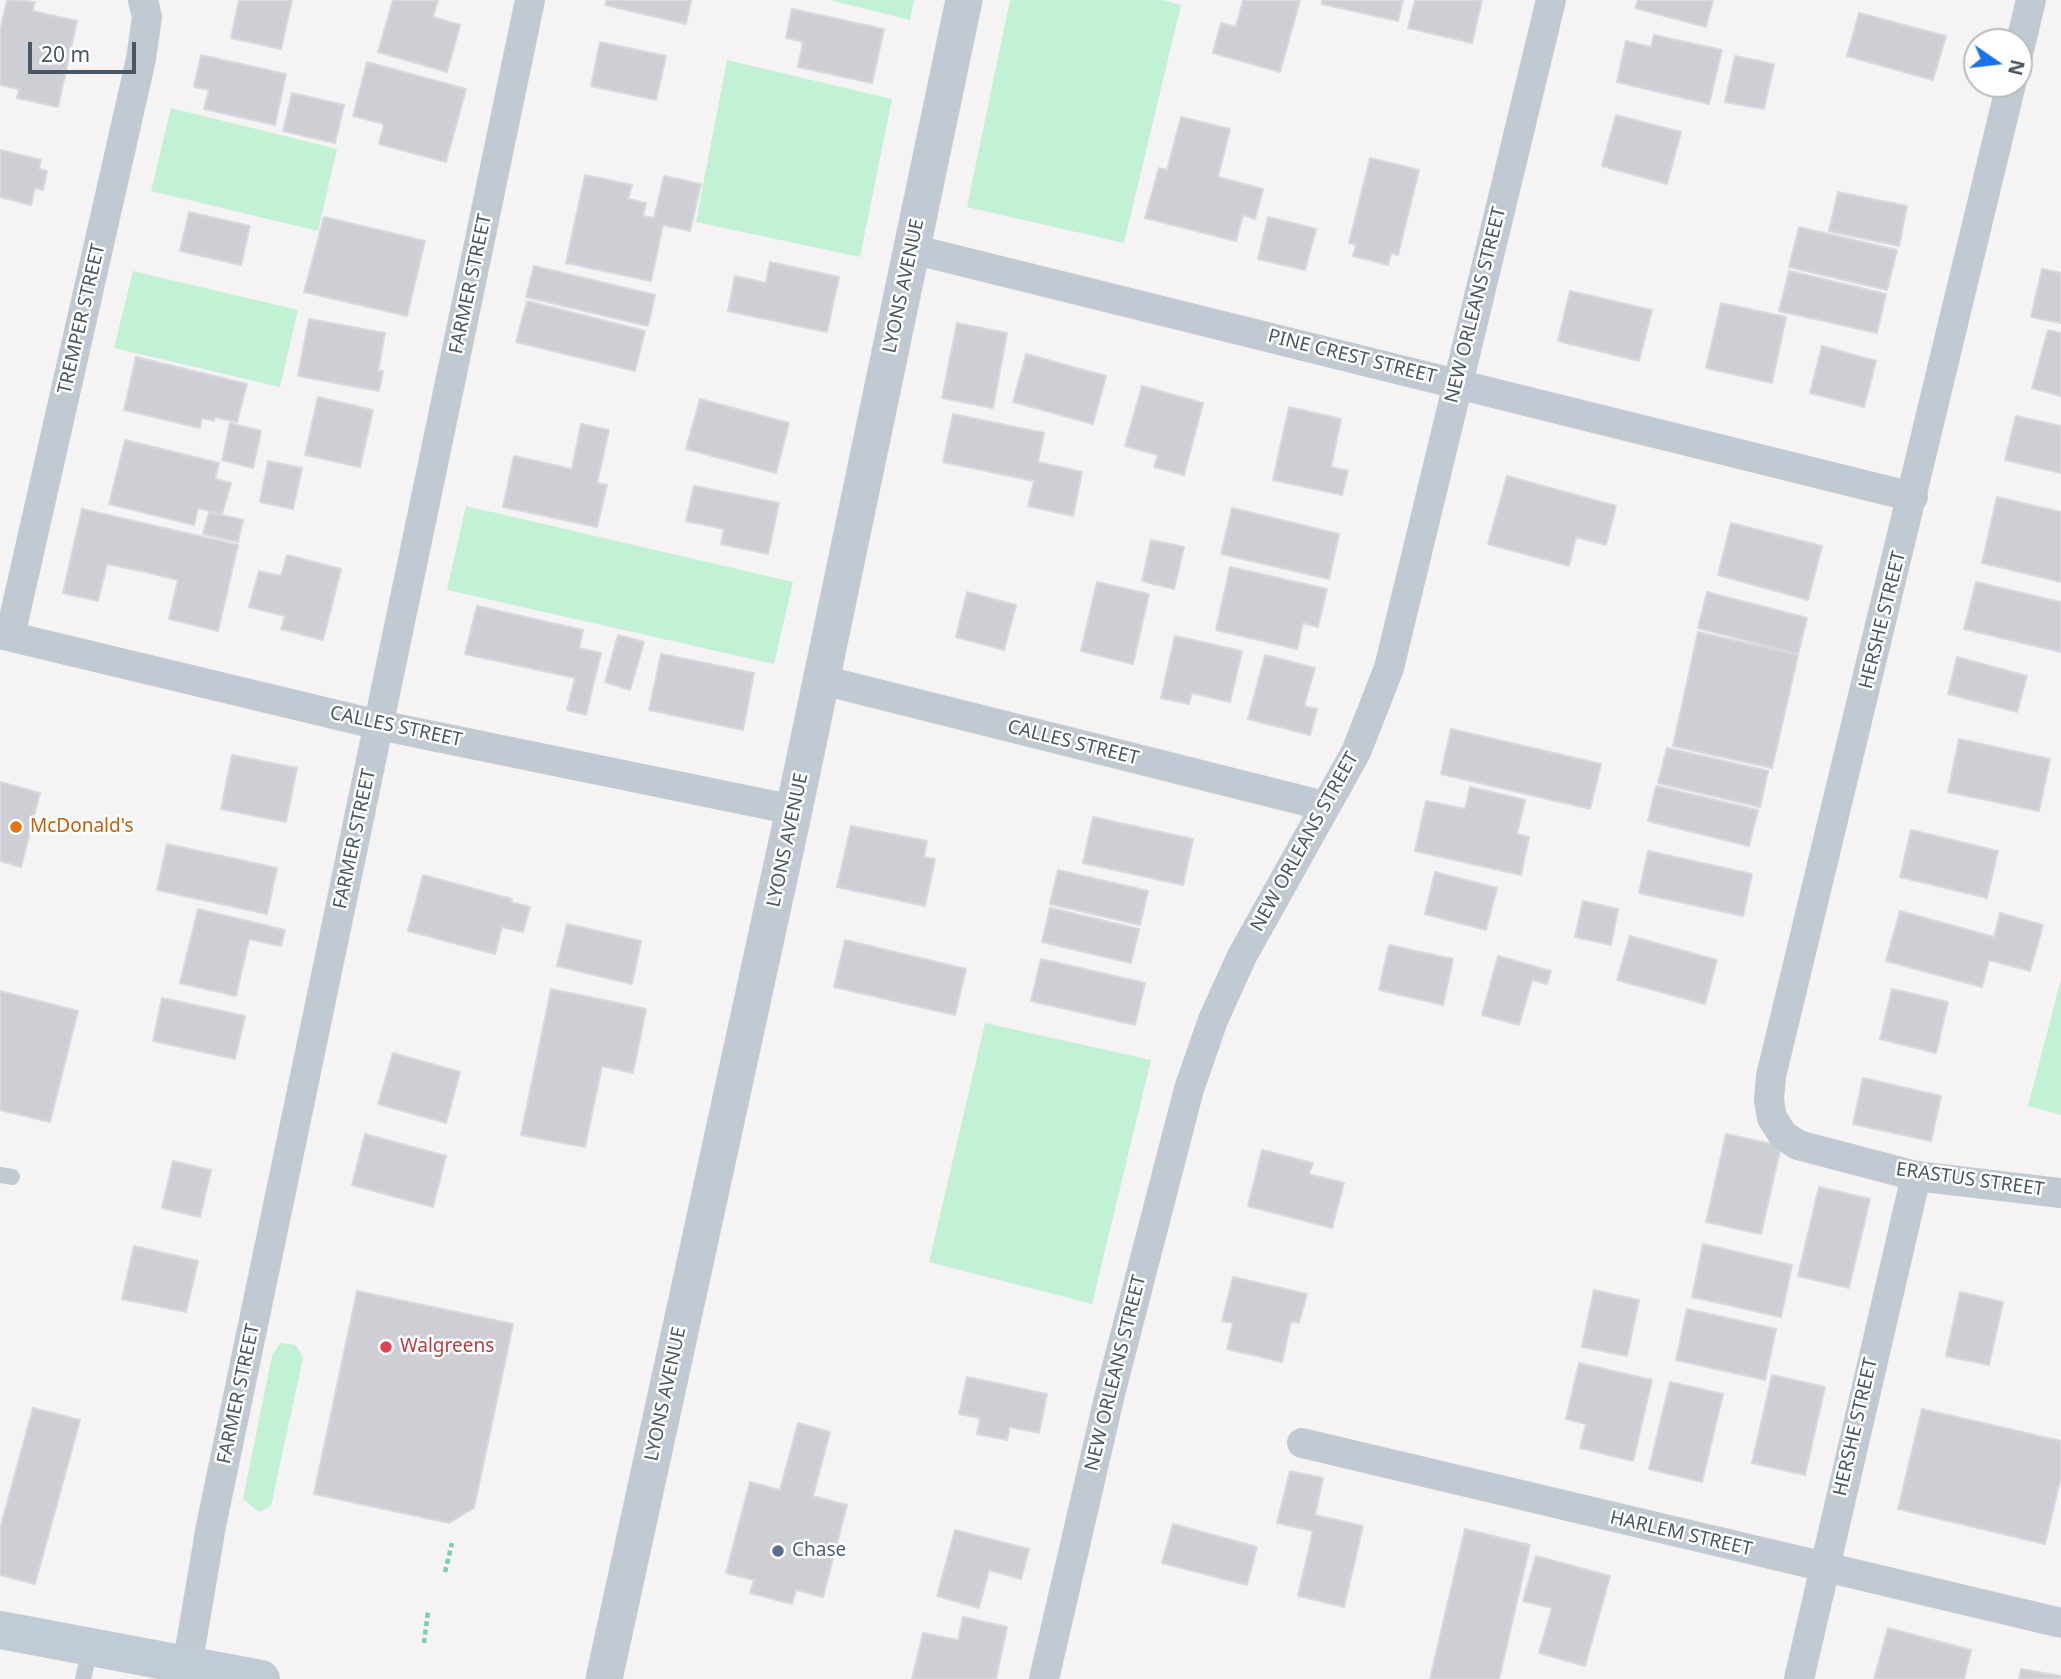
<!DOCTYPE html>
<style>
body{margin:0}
#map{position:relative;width:2061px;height:1679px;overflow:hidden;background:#f5f3f3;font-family:"Noto Sans",sans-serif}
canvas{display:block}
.north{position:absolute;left:1963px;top:28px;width:70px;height:70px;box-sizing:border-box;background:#fff;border:2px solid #b7bbc0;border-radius:50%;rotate:104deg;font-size:19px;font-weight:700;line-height:28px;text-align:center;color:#4a5661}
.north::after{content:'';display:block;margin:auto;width:24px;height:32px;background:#1a73e8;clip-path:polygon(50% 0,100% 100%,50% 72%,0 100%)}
.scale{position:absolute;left:28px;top:42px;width:108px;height:32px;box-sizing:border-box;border:4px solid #4a5661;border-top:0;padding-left:9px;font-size:21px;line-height:24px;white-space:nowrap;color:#4a5661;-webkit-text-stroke:5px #fff;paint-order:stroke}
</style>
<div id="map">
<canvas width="2061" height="1679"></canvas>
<div class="north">N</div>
<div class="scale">20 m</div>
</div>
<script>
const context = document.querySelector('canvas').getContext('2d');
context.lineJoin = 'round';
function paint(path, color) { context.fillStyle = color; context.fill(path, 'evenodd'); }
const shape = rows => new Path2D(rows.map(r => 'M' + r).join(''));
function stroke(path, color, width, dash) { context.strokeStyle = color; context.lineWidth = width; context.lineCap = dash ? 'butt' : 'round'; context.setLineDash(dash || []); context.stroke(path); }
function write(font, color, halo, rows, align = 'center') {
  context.font = font + ' "Noto Sans",sans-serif'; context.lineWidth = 5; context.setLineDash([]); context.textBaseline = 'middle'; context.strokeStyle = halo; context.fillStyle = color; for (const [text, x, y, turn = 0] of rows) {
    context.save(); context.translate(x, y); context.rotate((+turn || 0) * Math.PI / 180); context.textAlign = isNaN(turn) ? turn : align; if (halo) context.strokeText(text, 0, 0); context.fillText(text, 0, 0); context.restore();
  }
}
paint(shape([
 [829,0,914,0,910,20],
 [1010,0,1163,0,1181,5,1124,243,967,207],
 [727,60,892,99,860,257,696,222],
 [171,108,337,149,318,231,151,191],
 [133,271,298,310,280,387,114,348],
 [466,506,793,582,774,664,447,590],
 [2061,979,2061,1115,2028,1106],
 [985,1023,1151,1060,1092,1304,929,1262],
 [280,1343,296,1345,303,1358,271,1506,259,1512,243,1499,272,1356]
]), '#c3f1d5');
const building = shape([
 [7,0,35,2,32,11,77,21,58,107,17,98,19,89,0,85,0,31,7,0],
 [239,0,292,0,281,49,231,38,239,0],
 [393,0,438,0,433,17,460,25,447,72,378,52,393,0],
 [607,0,691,0,686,24,605,5,607,0],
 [1243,0,1300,0,1280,72,1213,53,1221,23,1236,27,1243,0],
 [1322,0,1403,0,1398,21,1322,4,1322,0],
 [1415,0,1482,0,1472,43,1408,28,1415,0],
 [1638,0,1713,0,1706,27,1635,8,1638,0],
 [792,9,884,29,872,83,798,67,803,42,786,38,792,9],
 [1859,13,1946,36,1933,80,1847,56,1859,13],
 [1654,35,1722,50,1709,104,1617,82,1626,41,1651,47,1654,35],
 [600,42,666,56,656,100,591,86,600,42],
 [201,55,286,74,275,125,204,109,209,90,194,87,201,55],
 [1735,56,1774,64,1764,109,1725,102,1735,56],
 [367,62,466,89,446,162,379,144,384,124,353,116,367,62],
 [292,93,344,105,335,143,283,131,292,93],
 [1616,115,1681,132,1667,184,1602,166,1616,115],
 [1181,117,1230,129,1218,177,1263,189,1255,219,1243,215,1236,241,1145,218,1159,168,1167,170,1181,117],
 [0,150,41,160,39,169,47,171,43,190,35,188,31,205,0,197,0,150],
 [1370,158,1419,170,1398,255,1391,253,1388,265,1353,256,1356,245,1349,243,1370,158],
 [585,175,632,185,628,199,646,203,643,216,654,218,664,176,701,184,690,231,663,225,651,281,566,263,585,175],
 [1838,192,1907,206,1899,246,1829,231,1838,192],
 [189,212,250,226,241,265,180,251,189,212],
 [324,217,425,241,407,316,304,292,324,217],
 [1268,217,1316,229,1305,270,1258,259,1268,217],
 [1799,227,1897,250,1887,290,1789,267,1799,227],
 [770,262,839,277,827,332,728,311,735,276,766,283,770,262],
 [534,266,655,295,648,326,526,297,534,266],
 [2042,269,2061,273,2061,323,2031,317,2042,269],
 [1789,271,1886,294,1877,333,1779,311,1789,271],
 [1570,291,1652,310,1639,361,1558,341,1570,291],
 [527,301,645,331,635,371,516,342,527,301],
 [1721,303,1786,317,1772,383,1706,368,1721,303],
 [309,319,385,333,378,371,383,371,379,391,298,376,309,319],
 [957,323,1007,333,993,408,942,398,957,323],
 [2048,330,2061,333,2061,396,2032,388,2048,330],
 [1822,346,1876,361,1864,407,1810,393,1822,346],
 [1026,354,1106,376,1093,424,1013,402,1026,354],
 [136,357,247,384,237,422,215,417,214,421,202,418,200,428,124,410,136,357],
 [1142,386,1203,403,1184,475,1154,467,1158,455,1125,446,1142,386],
 [318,397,373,410,360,467,305,455,318,397],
 [700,399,789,423,776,473,686,449,700,399],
 [1289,407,1341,419,1331,467,1348,471,1342,495,1273,480,1289,407],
 [953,414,1044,433,1038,462,1082,472,1073,516,1028,506,1034,481,943,462,953,414],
 [2016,416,2061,426,2061,473,2005,460,2016,416],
 [230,423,261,431,253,468,222,460,230,423],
 [581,424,609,430,597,483,607,485,597,527,503,507,514,456,572,469,581,424],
 [125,440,219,463,215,479,231,483,222,514,198,508,194,525,109,504,125,440],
 [268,461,302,468,293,509,260,502,268,461],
 [1507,476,1616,506,1606,545,1576,537,1569,566,1488,544,1507,476],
 [694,486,779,503,768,554,721,544,724,529,686,521,694,486],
 [1997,497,2061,512,2061,582,1982,563,1997,497],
 [1232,508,1339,534,1329,579,1221,554,1232,508],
 [82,509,238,545,218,631,169,619,178,580,150,573,107,564,98,601,63,593,82,509],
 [209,512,243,520,238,542,203,534,209,512],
 [1731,523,1822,546,1808,600,1718,575,1731,523],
 [1151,540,1184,547,1174,589,1142,581,1151,540],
 [287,555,341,569,323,640,281,629,285,616,249,607,259,571,281,576,287,555],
 [1230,567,1327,589,1318,627,1303,623,1297,649,1216,630,1230,567],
 [1097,582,1149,594,1133,664,1081,651,1097,582],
 [1976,582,2061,602,2061,652,1964,629,1976,582],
 [967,592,1016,605,1004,650,956,637,967,592],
 [1707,592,1807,618,1798,654,1698,628,1707,592],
 [477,606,583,630,579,648,601,653,586,715,567,710,575,678,465,654,477,606],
 [1698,632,1798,655,1772,768,1673,746,1698,632],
 [618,635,644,642,630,690,605,682,618,635],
 [1175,636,1242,651,1230,702,1192,693,1189,704,1161,698,1175,636],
 [661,654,754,673,743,730,649,710,661,654],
 [1265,655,1315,668,1304,706,1317,709,1310,735,1248,719,1265,655],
 [1957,657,2027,676,2017,712,1948,694,1957,657],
 [1451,729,1601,764,1590,809,1441,774,1451,729],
 [1959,739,2050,759,2039,811,1948,792,1959,739],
 [1667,748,1768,771,1760,807,1658,783,1667,748],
 [232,755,297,768,286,822,221,809,232,755],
 [0,782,40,793,21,867,0,861,0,782],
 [1656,786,1758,810,1749,846,1648,821,1656,786],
 [1470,787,1525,800,1517,834,1529,837,1521,875,1415,851,1426,801,1465,809,1470,787],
 [1093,817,1193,839,1183,885,1083,863,1093,817],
 [851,826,927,841,924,857,935,859,925,906,837,887,851,826],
 [1911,830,1998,851,1987,898,1900,877,1911,830],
 [167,844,277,868,267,914,157,890,167,844],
 [1648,851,1752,874,1743,916,1639,893,1648,851],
 [1058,870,1148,891,1140,925,1050,904,1058,870],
 [1435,872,1497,888,1486,930,1425,914,1435,872],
 [423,875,512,899,511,902,530,907,523,932,502,927,495,954,408,931,423,875],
 [1583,901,1618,909,1611,945,1575,937,1583,901],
 [1050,908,1139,929,1131,963,1042,942,1050,908],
 [198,909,285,930,281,946,249,939,236,996,180,983,198,909],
 [1900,911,1994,937,2000,913,2043,925,2030,971,1989,960,1982,987,1886,961,1900,911],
 [567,924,641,941,632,984,557,966,567,924],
 [1630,936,1717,960,1705,1004,1617,980,1630,936],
 [845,940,966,969,955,1015,834,987,845,940],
 [1389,945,1453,959,1443,1005,1379,990,1389,945],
 [1498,956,1551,971,1547,984,1532,980,1519,1025,1482,1015,1498,956],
 [1041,959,1145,983,1135,1025,1031,1001,1041,959],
 [551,989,646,1009,633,1073,602,1066,585,1147,521,1135,551,989],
 [1892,989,1948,1002,1936,1053,1880,1039,1892,989],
 [0,991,78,1011,50,1122,0,1110,0,991],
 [162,998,245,1016,235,1059,153,1041,162,998],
 [393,1053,460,1072,446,1123,378,1104,393,1053],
 [1863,1078,1941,1096,1931,1141,1853,1124,1863,1078],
 [365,1134,446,1156,433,1207,352,1185,365,1134],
 [1726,1134,1781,1146,1761,1234,1706,1222,1726,1134],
 [1262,1150,1313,1163,1309,1174,1344,1183,1332,1228,1248,1206,1262,1150],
 [173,1161,211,1170,200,1217,162,1208,173,1161],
 [1819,1187,1870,1199,1849,1288,1798,1276,1819,1187],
 [1703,1244,1792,1265,1781,1317,1692,1297,1703,1244],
 [134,1246,198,1261,186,1312,122,1299,134,1246],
 [1233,1277,1307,1294,1299,1323,1291,1321,1282,1362,1227,1349,1233,1323,1222,1321,1233,1277],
 [1594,1290,1639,1300,1627,1356,1582,1347,1594,1290],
 [357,1291,513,1324,474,1508,449,1523,314,1494,357,1291],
 [1960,1292,2003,1302,1989,1365,1946,1356,1960,1292],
 [1687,1309,1776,1329,1765,1380,1676,1360,1687,1309],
 [1579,1363,1652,1380,1633,1461,1580,1448,1586,1424,1566,1419,1579,1363],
 [1772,1375,1825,1387,1805,1475,1752,1463,1772,1375],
 [967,1377,1047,1394,1039,1433,1010,1427,1007,1440,977,1434,980,1418,959,1414,967,1377],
 [1670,1382,1723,1394,1702,1482,1649,1469,1670,1382],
 [33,1408,80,1420,35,1584,0,1575,0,1529,33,1408],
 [1922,1409,2061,1441,2061,1477,2045,1544,1898,1509,1922,1409],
 [798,1423,830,1432,813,1496,847,1505,823,1597,796,1590,792,1604,750,1593,754,1580,726,1573,750,1482,780,1490,798,1423],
 [1290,1471,1323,1478,1315,1515,1363,1526,1344,1607,1298,1596,1313,1531,1277,1523,1290,1471],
 [1173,1524,1257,1547,1247,1585,1162,1563,1173,1524],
 [1465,1529,1530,1545,1499,1679,1430,1679,1465,1529],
 [955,1530,1029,1549,1021,1579,989,1570,979,1608,937,1596,955,1530],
 [1536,1556,1610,1576,1585,1666,1539,1653,1552,1608,1523,1601,1536,1556],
 [963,1617,1007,1627,996,1679,912,1679,923,1633,958,1640,963,1617],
 [1888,1628,1971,1650,1964,1679,1874,1679,1888,1628],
 [2021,1669,2061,1676,2061,1679,2019,1679,2021,1669]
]);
paint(building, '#cdcfd5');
stroke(building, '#d7d9de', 2);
stroke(shape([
 [445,1572,452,1543],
 [424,1643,428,1612]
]), '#7ad0a6', 4.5, [5, 3.5]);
stroke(shape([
 [0,1175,12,1177],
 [83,1679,90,1648]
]), '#c1cad2', 16);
stroke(shape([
 [2019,50,2031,0],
 [2011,84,1771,1076,1769,1100,1772,1118,1783,1135,1798,1145,1916,1176,2061,1193],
 [912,249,1913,497],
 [0,634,379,725,794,810],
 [10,636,141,59,147,17,143,0],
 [822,680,1325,806],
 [1302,1443,2061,1623],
 [185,1679,211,1526,530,0],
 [1044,1679,1110,1394,1189,1089,1213,1020,1242,956,1356,752,1389,668,1551,0],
 [1799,1679,1916,1176]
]), '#c1cad2', 30);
stroke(shape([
 [604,1679,794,810,964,0]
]), '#c1cad2', 37);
stroke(shape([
 [0,1630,261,1679]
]), '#c1cbd6', 38);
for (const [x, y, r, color] of [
 [16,827,7,"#e8710a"],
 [386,1347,7,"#e0444e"],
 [778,1551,7,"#5c6f8a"]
]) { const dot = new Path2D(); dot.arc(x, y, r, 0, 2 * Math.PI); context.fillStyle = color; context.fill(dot); stroke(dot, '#fff', 2.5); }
write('19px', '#4a5661', '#fff', [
 ["FARMER STREET",471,284,-78],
 ["LYONS AVENUE",904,286,-78],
 ["NEW ORLEANS STREET",1476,305,-76],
 ["TREMPER STREET",82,319,-77],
 ["PINE CREST STREET",1352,357,14],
 ["HERSHE STREET",1883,620,-76],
 ["CALLES STREET",396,727,12],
 ["CALLES STREET",1073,743,14],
 ["FARMER STREET",355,839,-78],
 ["LYONS AVENUE",788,840,-78],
 ["NEW ORLEANS STREET",1305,842,-61],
 ["ERASTUS STREET",1970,1180,8],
 ["NEW ORLEANS STREET",1116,1373,-76],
 ["FARMER STREET",239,1394,-78],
 ["LYONS AVENUE",666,1394,-78],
 ["HERSHE STREET",1856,1427,-77],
 ["HARLEM STREET",1681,1534,13]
]);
write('19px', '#c56008', '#fff', [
 ["McDonald's",30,827]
], 'left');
write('19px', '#be3a42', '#fff', [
 ["Walgreens",400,1347]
], 'left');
write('19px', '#4e5e75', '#fff', [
 ["Chase",792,1551]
], 'left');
</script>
